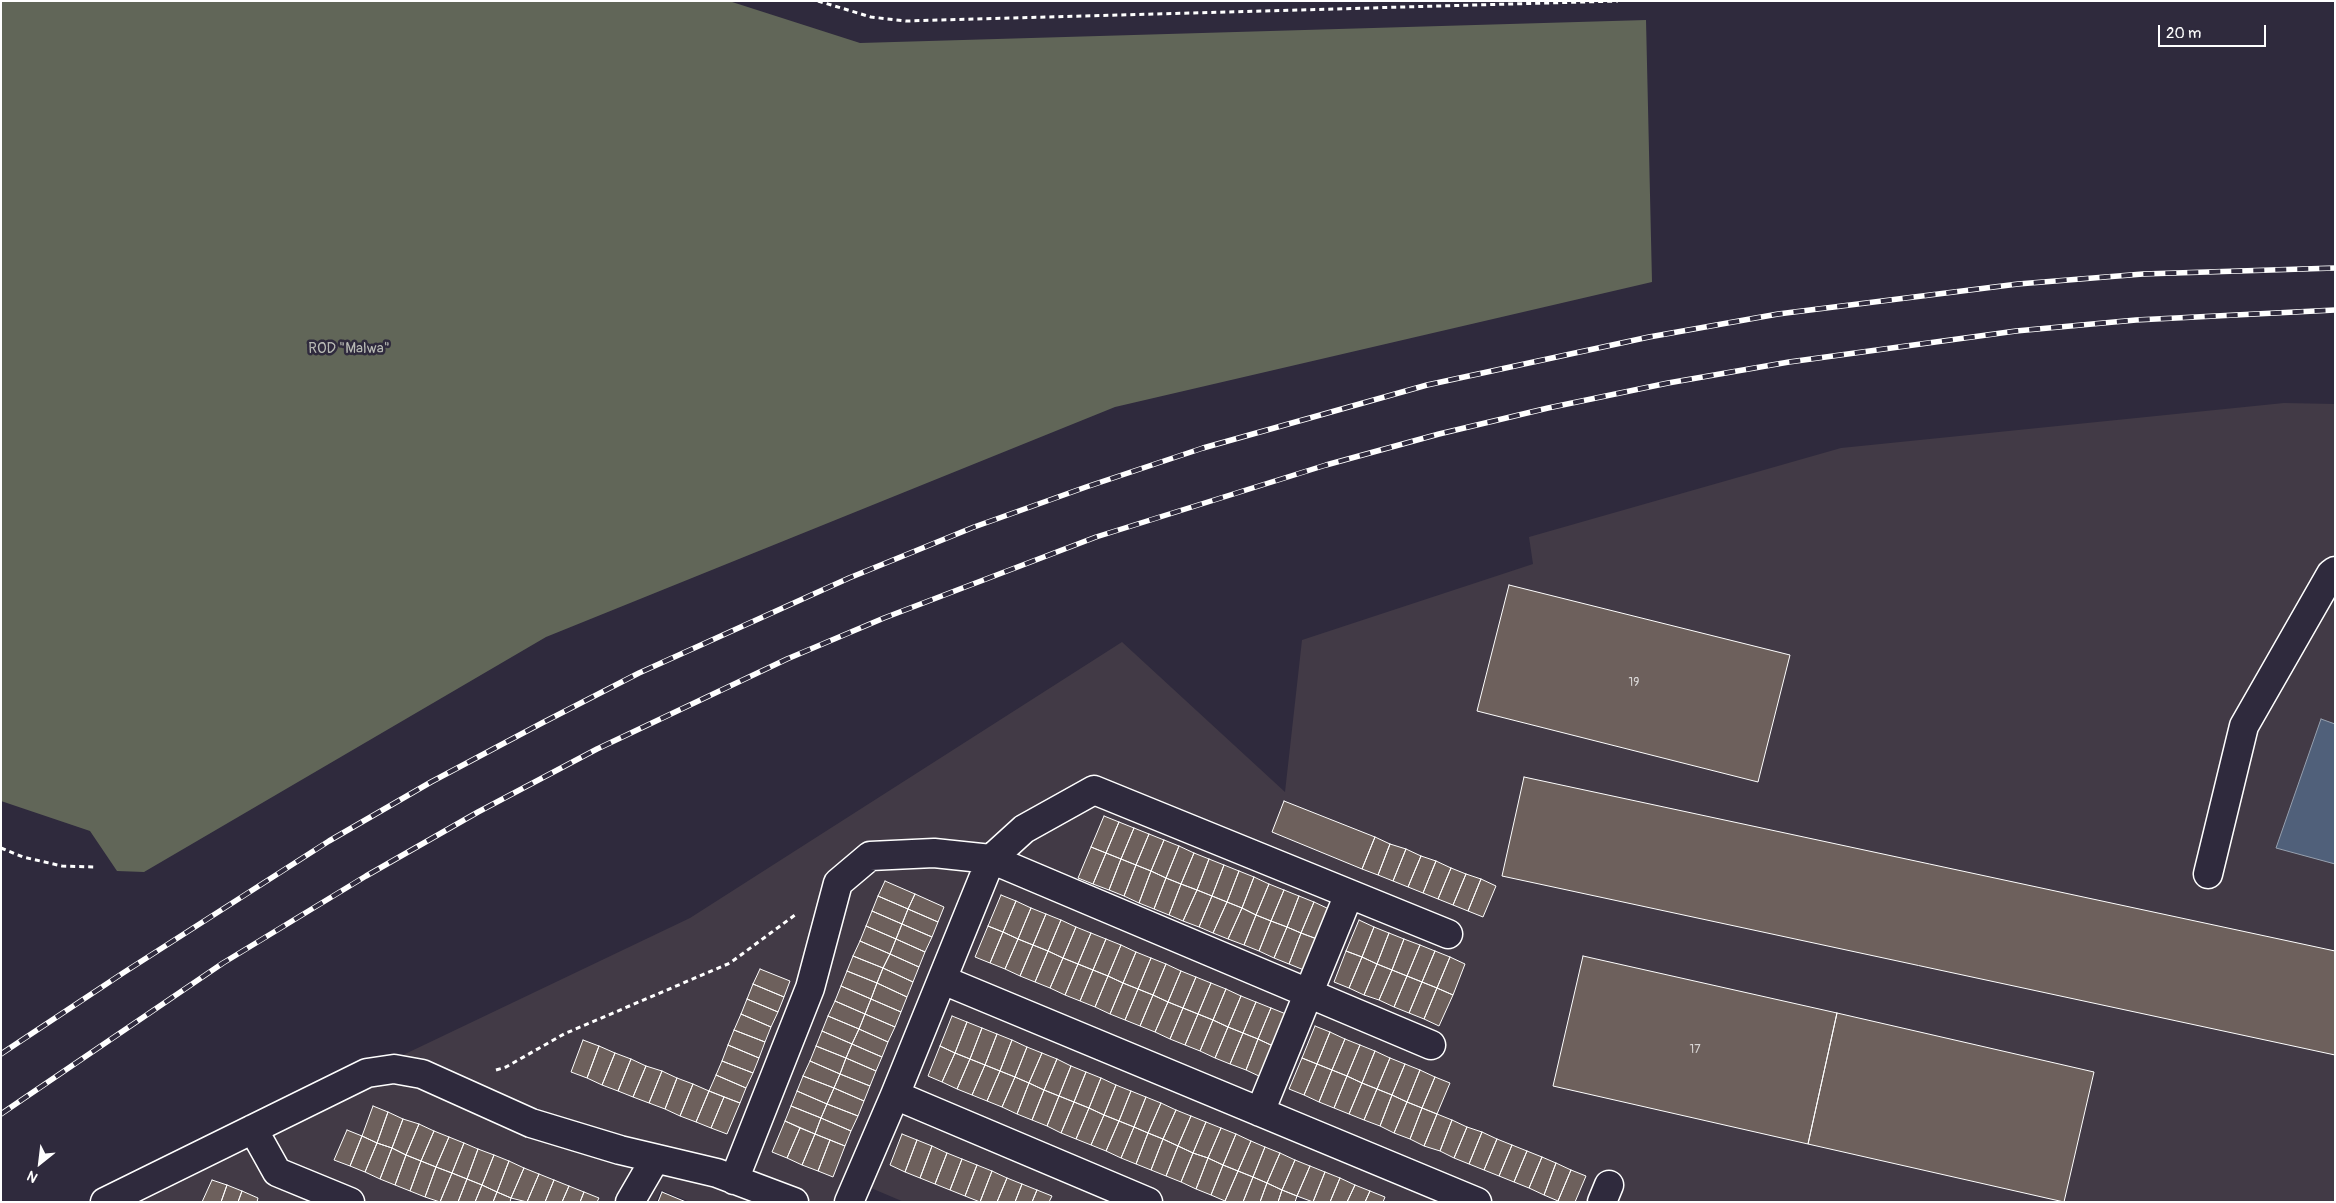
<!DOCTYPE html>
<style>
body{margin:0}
#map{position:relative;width:2336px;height:1203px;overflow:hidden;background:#2f2a3d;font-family:Pangolin,sans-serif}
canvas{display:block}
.frame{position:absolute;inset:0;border:2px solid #fff;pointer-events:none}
.north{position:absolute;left:15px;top:1138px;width:50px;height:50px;-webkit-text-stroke:4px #2f2a3d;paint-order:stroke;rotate:209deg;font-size:14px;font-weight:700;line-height:20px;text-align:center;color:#fff}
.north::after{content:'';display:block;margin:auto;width:18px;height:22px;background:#fff;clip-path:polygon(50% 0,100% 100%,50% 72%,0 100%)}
.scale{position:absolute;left:2158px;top:25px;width:108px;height:22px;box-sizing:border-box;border:2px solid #fff;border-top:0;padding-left:6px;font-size:15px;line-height:18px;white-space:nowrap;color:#fff;-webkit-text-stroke:4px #2f2a3d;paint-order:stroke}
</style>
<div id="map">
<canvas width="2336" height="1203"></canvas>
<div class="frame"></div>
<div class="north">N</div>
<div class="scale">20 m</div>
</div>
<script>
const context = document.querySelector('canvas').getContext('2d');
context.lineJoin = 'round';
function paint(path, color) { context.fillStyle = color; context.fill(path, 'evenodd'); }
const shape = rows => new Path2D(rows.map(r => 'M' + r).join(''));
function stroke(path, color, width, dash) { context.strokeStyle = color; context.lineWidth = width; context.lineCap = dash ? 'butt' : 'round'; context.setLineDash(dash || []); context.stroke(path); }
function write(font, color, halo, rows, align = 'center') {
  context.font = font + ' Pangolin,sans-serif'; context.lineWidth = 5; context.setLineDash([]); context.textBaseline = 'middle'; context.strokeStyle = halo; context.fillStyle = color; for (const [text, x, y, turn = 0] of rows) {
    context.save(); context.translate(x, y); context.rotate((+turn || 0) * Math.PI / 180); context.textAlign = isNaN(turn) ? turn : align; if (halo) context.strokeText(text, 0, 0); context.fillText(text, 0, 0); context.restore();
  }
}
paint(shape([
 [2284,403,2335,404,2335,1202,904,1202,845,1177,835,1202,690,1202,661,1190,656,1202,95,1202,690,918,1122,642,1285,792,1302,640,1533,564,1529,537,1841,448]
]), '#423a46');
paint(shape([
 [1,1,729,1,860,43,1646,20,1652,282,1115,407,546,637,144,872,117,871,90,831,1,801]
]), '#616658');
const water = shape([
 [2321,719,2335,724,2335,864,2276,848,2321,719]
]);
paint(water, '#50607a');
stroke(water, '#96a0af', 1);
const building = shape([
 [1509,585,1790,655,1758,782,1477,711,1509,585],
 [1524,777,2335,951,2335,1055,1502,876,1524,777],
 [1284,801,1375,837,1362,869,1272,832,1284,801],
 [1104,816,1119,822,1106,853,1091,847,1104,816],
 [1119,822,1134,828,1121,859,1106,853,1119,822],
 [1134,828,1149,834,1136,865,1121,859,1134,828],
 [1149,834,1164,840,1151,871,1136,865,1149,834],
 [1375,837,1390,844,1378,875,1362,869,1375,837],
 [1164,840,1179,846,1166,878,1151,871,1164,840],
 [1390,844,1406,849,1393,881,1378,875,1390,844],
 [1179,846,1194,853,1181,884,1166,878,1179,846],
 [1091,847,1106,853,1093,884,1078,878,1091,847],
 [1406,849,1421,856,1408,887,1393,881,1406,849],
 [1106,853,1121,859,1109,890,1093,884,1106,853],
 [1194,853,1209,859,1197,890,1181,884,1194,853],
 [1421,856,1436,861,1423,893,1408,887,1421,856],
 [1121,859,1136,865,1124,896,1109,890,1121,859],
 [1209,859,1224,865,1212,896,1197,890,1209,859],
 [1436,861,1451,868,1438,899,1423,893,1436,861],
 [1136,865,1151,871,1139,903,1124,896,1136,865],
 [1224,865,1239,871,1227,902,1212,896,1224,865],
 [1451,868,1466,874,1453,905,1438,899,1451,868],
 [1151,871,1166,878,1154,909,1139,903,1151,871],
 [1239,871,1254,877,1242,908,1227,902,1239,871],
 [1466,874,1481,879,1468,911,1453,905,1466,874],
 [1254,877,1269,884,1256,915,1242,908,1254,877],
 [1166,878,1181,884,1169,915,1154,909,1166,878],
 [1481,879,1496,886,1483,917,1468,911,1481,879],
 [885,881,915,894,908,909,878,896,885,881],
 [1181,884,1197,890,1183,921,1169,915,1181,884],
 [1269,884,1284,890,1271,921,1256,915,1269,884],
 [1197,890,1212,896,1199,927,1183,921,1197,890],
 [1284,890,1299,896,1287,927,1271,921,1284,890],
 [915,894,944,907,938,922,908,909,915,894],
 [1001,895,1016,901,1003,932,988,926,1001,895],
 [878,896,908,909,902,924,872,911,878,896],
 [1212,896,1227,902,1213,933,1199,927,1212,896],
 [1299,896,1314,902,1301,933,1287,927,1299,896],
 [1016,901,1031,908,1018,939,1003,932,1016,901],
 [1227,902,1242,908,1228,939,1213,933,1227,902],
 [1314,902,1329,909,1317,939,1301,933,1314,902],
 [1031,908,1046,914,1033,945,1018,939,1031,908],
 [1242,908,1256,915,1244,945,1228,939,1242,908],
 [908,909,938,922,932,937,902,924,908,909],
 [872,911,902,924,896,939,866,926,872,911],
 [1046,914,1061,920,1048,951,1033,945,1046,914],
 [1256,915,1271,921,1259,951,1244,945,1256,915],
 [1061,920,1076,927,1063,958,1048,951,1061,920],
 [1359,920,1374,927,1362,957,1346,951,1359,920],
 [1271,921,1287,927,1274,958,1259,951,1271,921],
 [902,924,932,937,925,952,896,939,902,924],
 [866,926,896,939,890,954,860,941,866,926],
 [988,926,1003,932,990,963,975,957,988,926],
 [1076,927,1091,933,1078,964,1063,958,1076,927],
 [1287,927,1301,933,1289,964,1274,958,1287,927],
 [1374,927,1389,933,1377,964,1362,957,1374,927],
 [1003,932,1018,939,1005,969,990,963,1003,932],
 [1091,933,1106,939,1093,970,1078,964,1091,933],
 [1301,933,1317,939,1304,970,1289,964,1301,933],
 [1389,933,1404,939,1392,970,1377,964,1389,933],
 [896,939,925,952,919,967,890,954,896,939],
 [1018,939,1033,945,1020,976,1005,969,1018,939],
 [1106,939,1121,945,1108,976,1093,970,1106,939],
 [1404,939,1420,945,1407,976,1392,970,1404,939],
 [860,941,890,954,883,968,853,956,860,941],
 [1033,945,1048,951,1035,982,1020,976,1033,945],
 [1121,945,1136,952,1123,983,1108,976,1121,945],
 [1420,945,1435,951,1422,982,1407,976,1420,945],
 [1048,951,1063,958,1050,988,1035,982,1048,951],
 [1346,951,1362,957,1349,988,1334,982,1346,951],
 [1435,951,1450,957,1437,988,1422,982,1435,951],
 [1136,952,1151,958,1138,989,1123,983,1136,952],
 [890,954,919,967,913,982,883,968,890,954],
 [853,956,883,968,877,983,847,971,853,956],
 [1583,956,1837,1013,1808,1144,1553,1086,1583,956],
 [1362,957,1377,964,1364,995,1349,988,1362,957],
 [1450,957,1465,964,1453,995,1437,988,1450,957],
 [1063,958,1078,964,1065,995,1050,988,1063,958],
 [1151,958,1166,964,1153,995,1138,989,1151,958],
 [1078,964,1093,970,1080,1001,1065,995,1078,964],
 [1166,964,1181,971,1168,1002,1153,995,1166,964],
 [1377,964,1392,970,1379,1000,1364,995,1377,964],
 [883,968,913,982,907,997,877,983,883,968],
 [760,969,790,981,784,997,753,984,760,969],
 [1093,970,1108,976,1095,1007,1080,1001,1093,970],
 [1392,970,1407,976,1394,1007,1379,1000,1392,970],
 [847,971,877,983,871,999,841,986,847,971],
 [1181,971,1196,977,1183,1008,1168,1002,1181,971],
 [1108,976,1123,983,1110,1014,1095,1007,1108,976],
 [1407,976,1422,982,1409,1013,1394,1007,1407,976],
 [1196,977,1211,983,1198,1014,1183,1008,1196,977],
 [1422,982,1437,988,1424,1019,1409,1013,1422,982],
 [877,983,907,997,901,1012,871,999,877,983],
 [1123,983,1138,989,1125,1020,1110,1014,1123,983],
 [1211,983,1226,989,1213,1020,1198,1014,1211,983],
 [753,984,784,997,778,1012,747,999,753,984],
 [841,986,871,999,865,1014,835,1001,841,986],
 [1437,988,1453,995,1439,1026,1424,1019,1437,988],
 [1138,989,1153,995,1140,1026,1125,1020,1138,989],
 [1226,989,1241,996,1228,1027,1213,1020,1226,989],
 [1153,995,1168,1002,1155,1032,1140,1026,1153,995],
 [1241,996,1256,1002,1243,1033,1228,1027,1241,996],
 [747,999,778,1012,771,1027,741,1014,747,999],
 [871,999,901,1012,895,1027,865,1014,871,999],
 [835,1001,865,1014,859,1029,828,1016,835,1001],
 [1168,1002,1183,1008,1170,1039,1155,1032,1168,1002],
 [1256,1002,1271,1008,1258,1039,1243,1033,1256,1002],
 [1183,1008,1198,1014,1185,1045,1170,1039,1183,1008],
 [1271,1008,1286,1014,1273,1046,1258,1039,1271,1008],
 [1837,1013,2094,1072,2064,1202,1808,1144,1837,1013],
 [741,1014,771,1027,765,1042,734,1030,741,1014],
 [865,1014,895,1027,888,1042,859,1029,865,1014],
 [1198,1014,1213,1020,1200,1051,1185,1045,1198,1014],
 [828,1016,859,1029,852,1044,822,1031,828,1016],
 [952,1016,967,1022,955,1053,940,1046,952,1016],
 [1213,1020,1228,1027,1215,1058,1200,1051,1213,1020],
 [967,1022,982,1028,970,1059,955,1053,967,1022],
 [1315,1026,1330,1032,1317,1064,1302,1058,1315,1026],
 [1228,1027,1243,1033,1230,1064,1215,1058,1228,1027],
 [982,1028,997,1034,985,1065,970,1059,982,1028],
 [859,1029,888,1042,882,1057,852,1044,859,1029],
 [734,1030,765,1042,759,1058,728,1045,734,1030],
 [822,1031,852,1044,846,1058,816,1046,822,1031],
 [1330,1032,1345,1039,1332,1070,1317,1064,1330,1032],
 [1243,1033,1258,1039,1246,1070,1230,1064,1243,1033],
 [997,1034,1012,1040,1000,1071,985,1065,997,1034],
 [1258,1039,1273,1046,1261,1077,1246,1070,1258,1039],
 [1345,1039,1360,1045,1347,1076,1332,1070,1345,1039],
 [583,1040,599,1046,587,1078,571,1072,583,1040],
 [1012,1040,1027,1047,1015,1077,1000,1071,1012,1040],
 [852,1044,882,1057,876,1071,846,1058,852,1044],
 [728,1045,759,1058,753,1073,722,1061,728,1045],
 [1360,1045,1375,1051,1362,1083,1347,1076,1360,1045],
 [599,1046,615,1053,602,1085,587,1078,599,1046],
 [816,1046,846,1058,840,1074,810,1061,816,1046],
 [940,1046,955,1053,942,1082,928,1076,940,1046],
 [1027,1047,1042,1053,1029,1083,1015,1077,1027,1047],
 [1375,1051,1390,1058,1377,1089,1362,1083,1375,1051],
 [615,1053,631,1059,618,1091,602,1085,615,1053],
 [955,1053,970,1059,957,1089,942,1082,955,1053],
 [1042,1053,1057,1059,1044,1090,1029,1083,1042,1053],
 [846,1058,876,1071,870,1086,840,1074,846,1058],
 [1302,1058,1317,1064,1304,1095,1289,1089,1302,1058],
 [1390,1058,1405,1064,1392,1095,1377,1089,1390,1058],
 [631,1059,646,1066,633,1097,618,1091,631,1059],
 [970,1059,985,1065,972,1095,957,1089,970,1059],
 [1057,1059,1071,1066,1059,1096,1044,1090,1057,1059],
 [722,1061,753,1073,746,1088,716,1075,722,1061],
 [810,1061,840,1074,834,1088,803,1076,810,1061],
 [1317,1064,1332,1070,1319,1102,1304,1095,1317,1064],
 [1405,1064,1420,1070,1407,1102,1392,1095,1405,1064],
 [985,1065,1000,1071,987,1101,972,1095,985,1065],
 [646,1066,662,1071,649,1103,633,1097,646,1066],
 [1071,1066,1086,1072,1074,1102,1059,1096,1071,1066],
 [1332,1070,1347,1076,1334,1108,1319,1102,1332,1070],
 [1420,1070,1435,1077,1422,1108,1407,1102,1420,1070],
 [662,1071,677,1078,665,1109,649,1103,662,1071],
 [1000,1071,1015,1077,1002,1107,987,1101,1000,1071],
 [1086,1072,1101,1078,1089,1108,1074,1102,1086,1072],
 [840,1074,870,1086,864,1101,834,1088,840,1074],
 [716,1075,746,1088,740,1103,709,1091,716,1075],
 [803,1076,834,1088,827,1104,797,1091,803,1076],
 [1347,1076,1362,1083,1349,1114,1334,1108,1347,1076],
 [1015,1077,1029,1083,1017,1114,1002,1107,1015,1077],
 [1435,1077,1450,1083,1437,1114,1422,1108,1435,1077],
 [677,1078,693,1084,680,1116,665,1109,677,1078],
 [1101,1078,1116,1085,1104,1115,1089,1108,1101,1078],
 [1029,1083,1044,1090,1032,1120,1017,1114,1029,1083],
 [1362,1083,1377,1089,1364,1120,1349,1114,1362,1083],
 [693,1084,709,1091,696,1122,680,1116,693,1084],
 [1116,1085,1131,1091,1119,1121,1104,1115,1116,1085],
 [834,1088,864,1101,858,1116,827,1104,834,1088],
 [1377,1089,1392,1095,1380,1126,1364,1120,1377,1089],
 [1044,1090,1059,1096,1047,1126,1032,1120,1044,1090],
 [709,1091,724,1097,711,1128,696,1122,709,1091],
 [797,1091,827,1104,821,1118,791,1106,797,1091],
 [1131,1091,1146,1097,1134,1127,1119,1121,1131,1091],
 [1392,1095,1407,1102,1394,1133,1380,1126,1392,1095],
 [1059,1096,1074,1102,1061,1133,1047,1126,1059,1096],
 [724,1097,740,1103,727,1134,711,1128,724,1097],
 [1146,1097,1161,1103,1148,1133,1134,1127,1146,1097],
 [1074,1102,1089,1108,1076,1139,1061,1133,1074,1102],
 [1407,1102,1422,1108,1410,1139,1394,1133,1407,1102],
 [1161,1103,1176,1110,1163,1139,1148,1133,1161,1103],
 [827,1104,858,1116,851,1131,821,1118,827,1104],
 [373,1106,388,1112,377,1143,362,1136,373,1106],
 [791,1106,821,1118,815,1134,785,1121,791,1106],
 [1089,1108,1104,1115,1091,1145,1076,1139,1089,1108],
 [1422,1108,1437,1114,1424,1146,1410,1139,1422,1108],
 [1176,1110,1191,1116,1178,1146,1163,1139,1176,1110],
 [388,1112,403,1119,392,1148,377,1143,388,1112],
 [1437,1114,1452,1120,1440,1151,1424,1146,1437,1114],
 [1104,1115,1119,1121,1106,1151,1091,1145,1104,1115],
 [1191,1116,1206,1122,1193,1153,1178,1146,1191,1116],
 [821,1118,851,1131,845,1146,815,1134,821,1118],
 [403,1119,419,1124,406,1155,392,1148,403,1119],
 [1452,1120,1467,1127,1454,1158,1440,1151,1452,1120],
 [785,1121,800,1128,787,1158,772,1152,785,1121],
 [1119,1121,1134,1127,1121,1158,1106,1151,1119,1121],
 [1206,1122,1221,1128,1208,1158,1193,1153,1206,1122],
 [419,1124,434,1131,421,1161,406,1155,419,1124],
 [1134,1127,1148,1133,1136,1164,1121,1158,1134,1127],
 [1467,1127,1482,1132,1469,1164,1454,1158,1467,1127],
 [800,1128,815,1134,802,1165,787,1158,800,1128],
 [1221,1128,1236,1134,1223,1165,1208,1158,1221,1128],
 [347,1130,362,1136,350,1166,334,1160,347,1130],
 [434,1131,449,1137,436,1167,421,1161,434,1131],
 [1482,1132,1497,1139,1484,1170,1469,1164,1482,1132],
 [1148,1133,1163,1139,1151,1170,1136,1164,1148,1133],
 [815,1134,830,1140,818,1171,802,1165,815,1134],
 [902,1134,917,1140,905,1172,890,1165,902,1134],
 [1236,1134,1251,1141,1238,1171,1223,1165,1236,1134],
 [362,1136,377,1143,365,1172,350,1166,362,1136],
 [449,1137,464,1143,452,1173,436,1167,449,1137],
 [1163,1139,1178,1146,1166,1176,1151,1170,1163,1139],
 [1497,1139,1512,1145,1499,1176,1484,1170,1497,1139],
 [830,1140,845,1146,833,1177,818,1171,830,1140],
 [917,1140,932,1146,920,1178,905,1172,917,1140],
 [1251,1141,1265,1147,1253,1177,1238,1171,1251,1141],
 [377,1143,392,1148,380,1179,365,1172,377,1143],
 [464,1143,478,1149,467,1179,452,1173,464,1143],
 [1512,1145,1527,1151,1514,1182,1499,1176,1512,1145],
 [932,1146,947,1153,935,1184,920,1178,932,1146],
 [1178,1146,1193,1153,1181,1182,1166,1176,1178,1146],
 [1265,1147,1280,1153,1267,1183,1253,1177,1265,1147],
 [392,1148,406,1155,395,1185,380,1179,392,1148],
 [478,1149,494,1155,482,1185,467,1179,478,1149],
 [1527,1151,1542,1157,1529,1188,1514,1182,1527,1151],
 [947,1153,962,1159,950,1190,935,1184,947,1153],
 [1193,1153,1208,1158,1196,1189,1181,1182,1193,1153],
 [1280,1153,1295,1160,1282,1190,1267,1183,1280,1153],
 [406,1155,421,1161,410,1191,395,1185,406,1155],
 [494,1155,509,1161,497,1192,482,1185,494,1155],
 [1542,1157,1556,1163,1544,1195,1529,1188,1542,1157],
 [1208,1158,1223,1165,1211,1195,1196,1189,1208,1158],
 [962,1159,977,1165,965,1196,950,1190,962,1159],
 [1295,1160,1310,1166,1297,1196,1282,1190,1295,1160],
 [421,1161,436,1167,425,1197,410,1191,421,1161],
 [509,1161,524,1168,511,1198,497,1192,509,1161],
 [1556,1163,1571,1170,1558,1201,1544,1195,1556,1163],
 [977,1165,992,1171,980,1202,965,1196,977,1165],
 [1223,1165,1238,1171,1225,1201,1211,1195,1223,1165],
 [1310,1166,1325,1172,1313,1202,1297,1196,1310,1166],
 [436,1167,452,1173,440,1202,425,1197,436,1167],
 [524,1168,539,1174,527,1202,511,1198,524,1168],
 [1571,1170,1586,1176,1575,1202,1561,1202,1558,1201,1571,1170],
 [992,1171,1007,1178,997,1202,980,1202,992,1171],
 [1238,1171,1253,1177,1243,1202,1227,1202,1225,1201,1238,1171],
 [1325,1172,1340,1178,1330,1202,1313,1202,1325,1172],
 [452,1173,467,1179,458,1202,440,1202,452,1173],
 [539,1174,554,1180,545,1202,527,1202,539,1174],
 [1253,1177,1267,1183,1260,1202,1243,1202,1253,1177],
 [1007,1178,1022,1184,1015,1202,997,1202,1007,1178],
 [1340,1178,1355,1185,1347,1202,1330,1202,1340,1178],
 [467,1179,482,1185,475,1202,458,1202,467,1179],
 [212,1180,227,1185,221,1202,202,1202,212,1180],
 [554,1180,569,1186,562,1202,545,1202,554,1180],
 [1267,1183,1282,1190,1278,1202,1260,1202,1267,1183],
 [1022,1184,1037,1190,1032,1202,1015,1202,1022,1184],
 [227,1185,242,1191,238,1202,221,1202,227,1185],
 [482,1185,497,1192,493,1202,475,1202,482,1185],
 [1355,1185,1370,1191,1365,1202,1347,1202,1355,1185],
 [569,1186,584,1192,580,1202,562,1202,569,1186],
 [1037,1190,1052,1196,1049,1202,1032,1202,1037,1190],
 [1282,1190,1297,1196,1295,1202,1278,1202,1282,1190],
 [242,1191,258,1198,257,1202,238,1202,242,1191],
 [1370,1191,1385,1197,1383,1202,1365,1202,1370,1191],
 [497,1192,511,1198,510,1202,493,1202,497,1192],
 [584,1192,599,1198,597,1202,580,1202,584,1192],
 [662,1192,686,1202,658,1202,662,1192]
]);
paint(building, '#6d605c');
stroke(building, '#fff', 1);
const minor = shape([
 [2208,874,2244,726,2331,574,2335,571],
 [943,980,1477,1202],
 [895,1095,1148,1202],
 [1260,1112,1349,894],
 [253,1129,277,1172,350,1202],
 [734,1180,810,988,838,883,870,856,934,853,991,859,1431,1045],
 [105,1202,367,1073,394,1069,422,1074,531,1123,620,1150,717,1173,794,1202],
 [630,1202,655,1159],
 [849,1202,895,1095,991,859,1024,829,1094,790,1448,934],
 [1602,1202,1609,1185]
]);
stroke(minor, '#fff', 31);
stroke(shape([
 [818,1,871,17,906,21,1618,1],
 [1,848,23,857,62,866,94,867],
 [496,1070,506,1067,564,1034,730,963,795,915]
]), '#fff', 3, [5, 4]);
stroke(minor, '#2f2a3d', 28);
const rail = shape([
 [1,1054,123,973,329,841,431,782,542,723,639,673,849,578,974,527,1086,487,1203,448,1427,385,1649,337,1778,314,2018,284,2143,274,2335,268],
 [1,1114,223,963,366,876,478,812,597,749,787,659,884,618,1096,537,1326,465,1439,434,1548,408,1668,383,1789,362,2016,331,2136,320,2335,310]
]);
stroke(rail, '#fff', 5.5);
stroke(rail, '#2f2a3d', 4, [11]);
write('12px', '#dad7d6', null, [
 ["19",1634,683],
 ["17",1695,1050]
]);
write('15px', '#b8bab4', '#2f2a3d', [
 ["ROD \"Malwa\"",349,349]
]);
</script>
